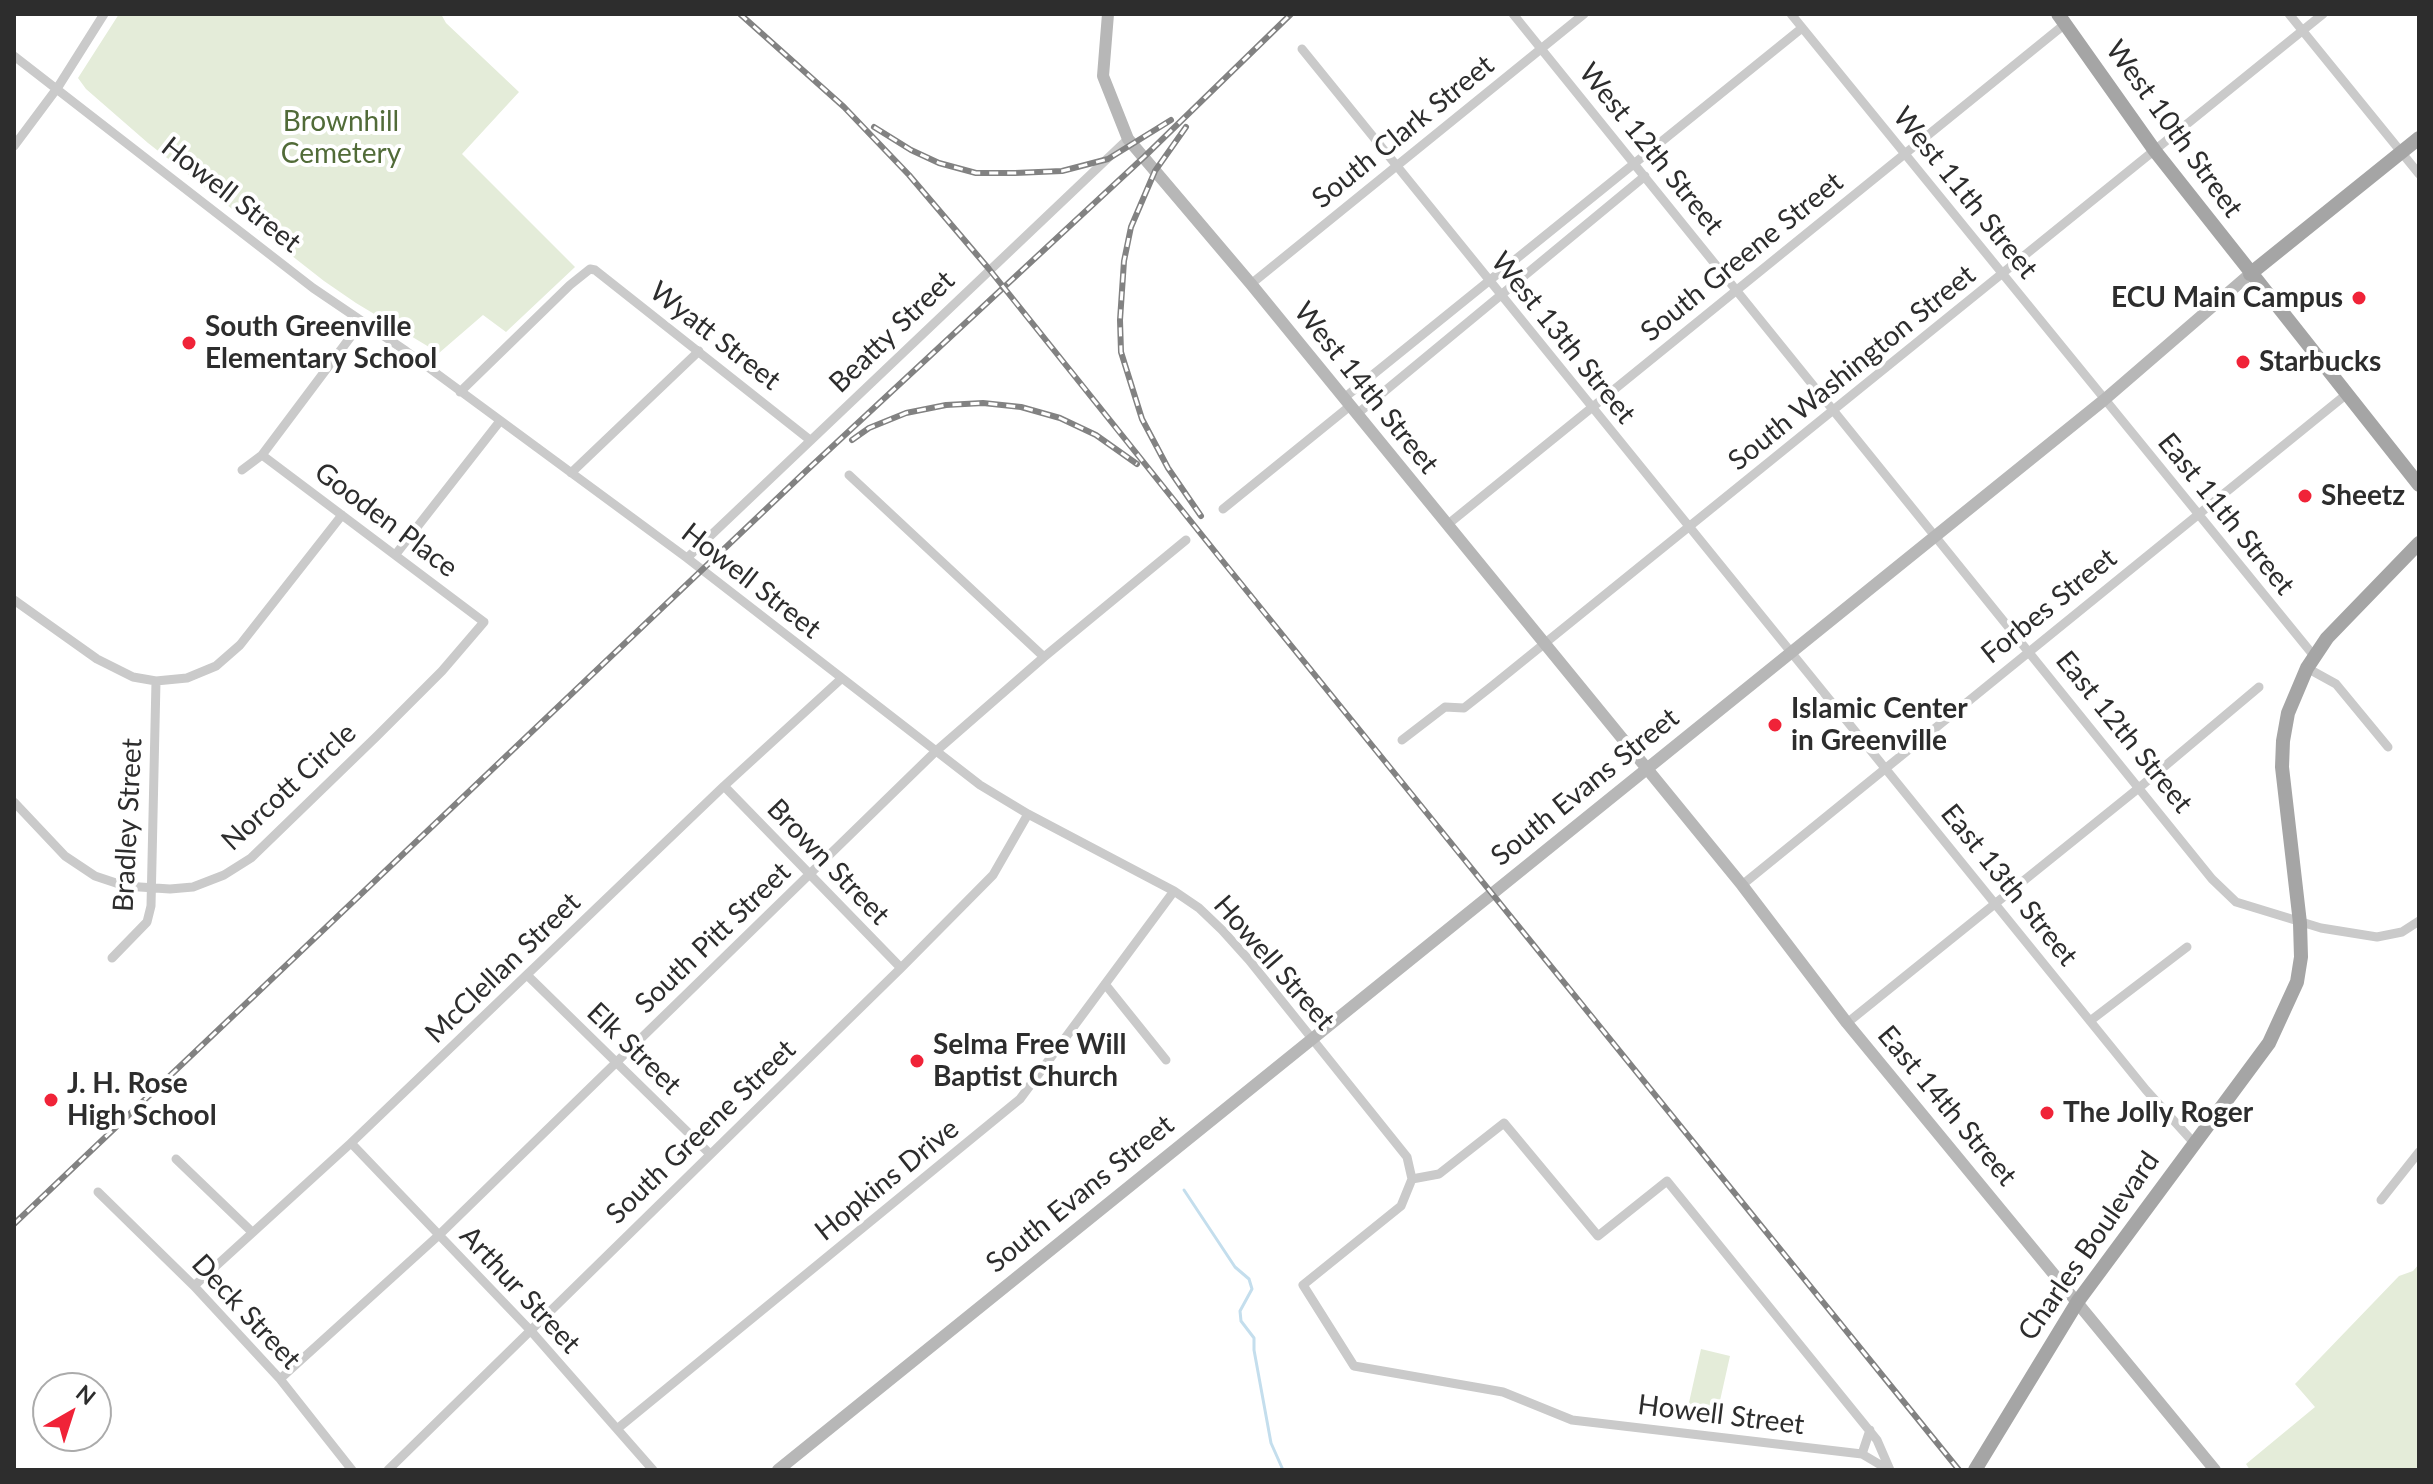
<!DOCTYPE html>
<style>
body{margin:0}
#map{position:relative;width:2433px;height:1484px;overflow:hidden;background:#fff;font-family:Lato,sans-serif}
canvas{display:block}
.frame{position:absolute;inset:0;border:16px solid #2d2d2d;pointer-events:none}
.north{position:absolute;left:32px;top:1372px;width:80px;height:80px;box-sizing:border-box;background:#fff;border:2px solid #ababab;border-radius:50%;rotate:39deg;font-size:22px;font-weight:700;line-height:32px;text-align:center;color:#2d2d2d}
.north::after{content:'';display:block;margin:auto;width:28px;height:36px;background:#f02338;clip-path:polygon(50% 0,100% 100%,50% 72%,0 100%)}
</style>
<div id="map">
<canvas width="2433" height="1484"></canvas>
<div class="frame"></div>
<div class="north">N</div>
</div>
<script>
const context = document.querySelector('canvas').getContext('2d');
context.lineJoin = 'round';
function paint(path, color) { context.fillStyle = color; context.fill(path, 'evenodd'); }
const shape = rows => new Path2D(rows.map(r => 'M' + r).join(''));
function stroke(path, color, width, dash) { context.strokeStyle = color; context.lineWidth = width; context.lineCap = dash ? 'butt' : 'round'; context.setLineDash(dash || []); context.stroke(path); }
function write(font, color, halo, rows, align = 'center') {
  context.font = font + ' Lato,sans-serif'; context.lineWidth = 8; context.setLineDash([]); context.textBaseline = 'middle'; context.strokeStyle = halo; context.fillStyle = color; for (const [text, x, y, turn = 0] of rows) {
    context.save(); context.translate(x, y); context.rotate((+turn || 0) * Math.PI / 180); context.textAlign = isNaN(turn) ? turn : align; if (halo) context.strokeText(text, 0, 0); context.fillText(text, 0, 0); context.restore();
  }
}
paint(shape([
 [119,14,441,14,446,23,519,92,462,154,575,267,506,332,483,315,439,353,356,303,324,281,148,143,86,89,78,78],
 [2419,1264,2419,1470,2250,1470,2246,1464,2315,1407,2295,1384,2399,1276,2413,1271],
 [1701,1349,1730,1356,1717,1414,1688,1407]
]), '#e4ecd9');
stroke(shape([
 [1184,1190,1235,1267,1249,1279,1252,1289,1240,1311,1241,1321,1254,1338,1254,1350,1271,1443,1283,1470]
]), '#c4deed', 3);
stroke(shape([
 [1513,14,2212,879,2236,902,2321,928,2377,937,2402,932,2419,921],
 [1791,14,2314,656],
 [2289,14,2419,174],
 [1302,49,2146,1090,2194,1143],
 [14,56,313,288,406,351,687,558,980,785,1028,814,1174,891,1199,908,1222,930,1249,960,1407,1157,1412,1179,1401,1206,1303,1285,1354,1366,1503,1392,1572,1420,1862,1454,1889,1470],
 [14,146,58,87,104,14],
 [1251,284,1584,14],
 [460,392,570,285,590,269,595,270,810,440],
 [1344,398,1802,28],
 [1357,414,1645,176],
 [242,470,262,455,361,323],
 [571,473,699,351],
 [849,475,1044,657],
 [1223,509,1350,406],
 [1447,525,2065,24],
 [396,554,500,421],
 [687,558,1128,139],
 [14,600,97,659,133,677,156,681,187,678,216,666,240,645,342,515],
 [2307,668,2336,684,2388,747],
 [1402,740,1445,707,1464,708,1492,686,2323,14],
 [724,786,901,968],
 [14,802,65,856,95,876,125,886,170,889,193,887,224,875,251,858,377,736,442,671,484,622,262,455],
 [1742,885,2348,393],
 [112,958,147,922,151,906,156,681],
 [527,975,710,1154],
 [1105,984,1166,1060],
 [2090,1021,2187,947],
 [1847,1023,2140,787,2259,687],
 [351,1143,531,1331,653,1470],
 [176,1159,252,1232],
 [1412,1179,1439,1174,1504,1123,1598,1236,1667,1181,1877,1440,1890,1470],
 [98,1192,194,1286,280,1379,352,1470],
 [2381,1200,2419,1152],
 [194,1286,351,1143,724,786,841,679],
 [280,1379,439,1235,935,752,1044,657,1186,540],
 [617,1429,1020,1099,1174,891],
 [1862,1454,1870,1430],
 [388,1470,901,968,993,875,1028,814]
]), '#cacaca', 9);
stroke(shape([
 [1108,14,1103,76,1128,139,1251,284,1742,885,1847,1023,2215,1470],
 [778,1470,2104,400,2250,274]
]), '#b7b7b7', 12);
stroke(shape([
 [2058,14,2155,151,2419,485],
 [2250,274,2419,138],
 [1975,1470,2078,1301,2269,1043,2297,982,2301,957,2300,923,2282,767,2283,741,2288,713,2307,668,2327,638,2419,543]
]), '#a5a5a5', 14);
const rail = shape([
 [740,14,844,107,909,175,989,269,1225,564,1959,1470],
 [874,127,911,150,939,163,976,173,1015,173,1062,171,1108,159,1171,120],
 [1186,127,1155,171,1131,227,1124,261,1120,320,1121,352,1142,419,1168,468,1201,516],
 [852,440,869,428,906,413,946,405,983,403,1021,407,1060,418,1096,435,1137,464],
 [14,1224,805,472,1144,157,1291,14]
]);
stroke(rail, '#828282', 6);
stroke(rail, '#fff', 3, [9]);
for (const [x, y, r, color] of [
 [2359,298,8,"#f02338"],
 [189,343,8,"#f02338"],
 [2243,362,8,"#f02338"],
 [2305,496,8,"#f02338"],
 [1775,725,8,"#f02338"],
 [917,1061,8,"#f02338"],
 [51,1100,8,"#f02338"],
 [2047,1113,8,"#f02338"]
]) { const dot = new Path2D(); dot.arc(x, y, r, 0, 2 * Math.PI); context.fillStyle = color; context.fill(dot); stroke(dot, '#fff', 3); }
write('28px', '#516b38', '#fff', [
 ["Brownhill",341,122],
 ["Cemetery",341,154]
]);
write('28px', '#2d2d2d', '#fff', [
 ["West 10th Street",2174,129,54],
 ["South Clark Street",1403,132,-39],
 ["West 12th Street",1651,149,51],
 ["West 11th Street",1965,193,51],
 ["Howell Street",231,195,38],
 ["South Greene Street",1742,257,-39],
 ["Beatty Street",892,332,-44],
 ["Wyatt Street",715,336,38],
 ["West 13th Street",1563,338,51],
 ["South Washington Street",1852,368,-39],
 ["West 14th Street",1366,388,51],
 ["East 11th Street",2226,514,51],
 ["Gooden Place",386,520,37],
 ["Howell Street",751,581,38],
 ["Forbes Street",2049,606,-39],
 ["East 12th Street",2124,732,51],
 ["Norcott Circle",289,787,-43],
 ["South Evans Street",1585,787,-39],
 ["Bradley Street",128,825,-87],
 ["Brown Street",828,862,46],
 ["East 13th Street",2009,885,51],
 ["South Pitt Street",713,938,-44],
 ["Howell Street",1274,963,49],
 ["McClellan Street",503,968,-44],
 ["Elk Street",634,1049,44],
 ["East 14th Street",1947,1106,50],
 ["South Greene Street",701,1132,-44],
 ["Hopkins Drive",887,1180,-39],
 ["South Evans Street",1080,1194,-39],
 ["Charles Boulevard",2089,1246,-55],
 ["Arthur Street",520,1290,47],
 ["Deck Street",246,1312,47],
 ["Howell Street",1721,1415,7]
]);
write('bold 28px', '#2d2d2d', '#fff', [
 ["ECU Main Campus",2343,298,"right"],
 ["South Greenville",205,327],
 ["Elementary School",205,359],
 ["Starbucks",2259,362],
 ["Sheetz",2321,496],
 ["Islamic Center",1791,709],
 ["in Greenville",1791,741],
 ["Selma Free Will",933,1045],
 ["Baptist Church",933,1077],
 ["J. H. Rose",67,1084],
 ["High School",67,1116],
 ["The Jolly Roger",2063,1113]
], 'left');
</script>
